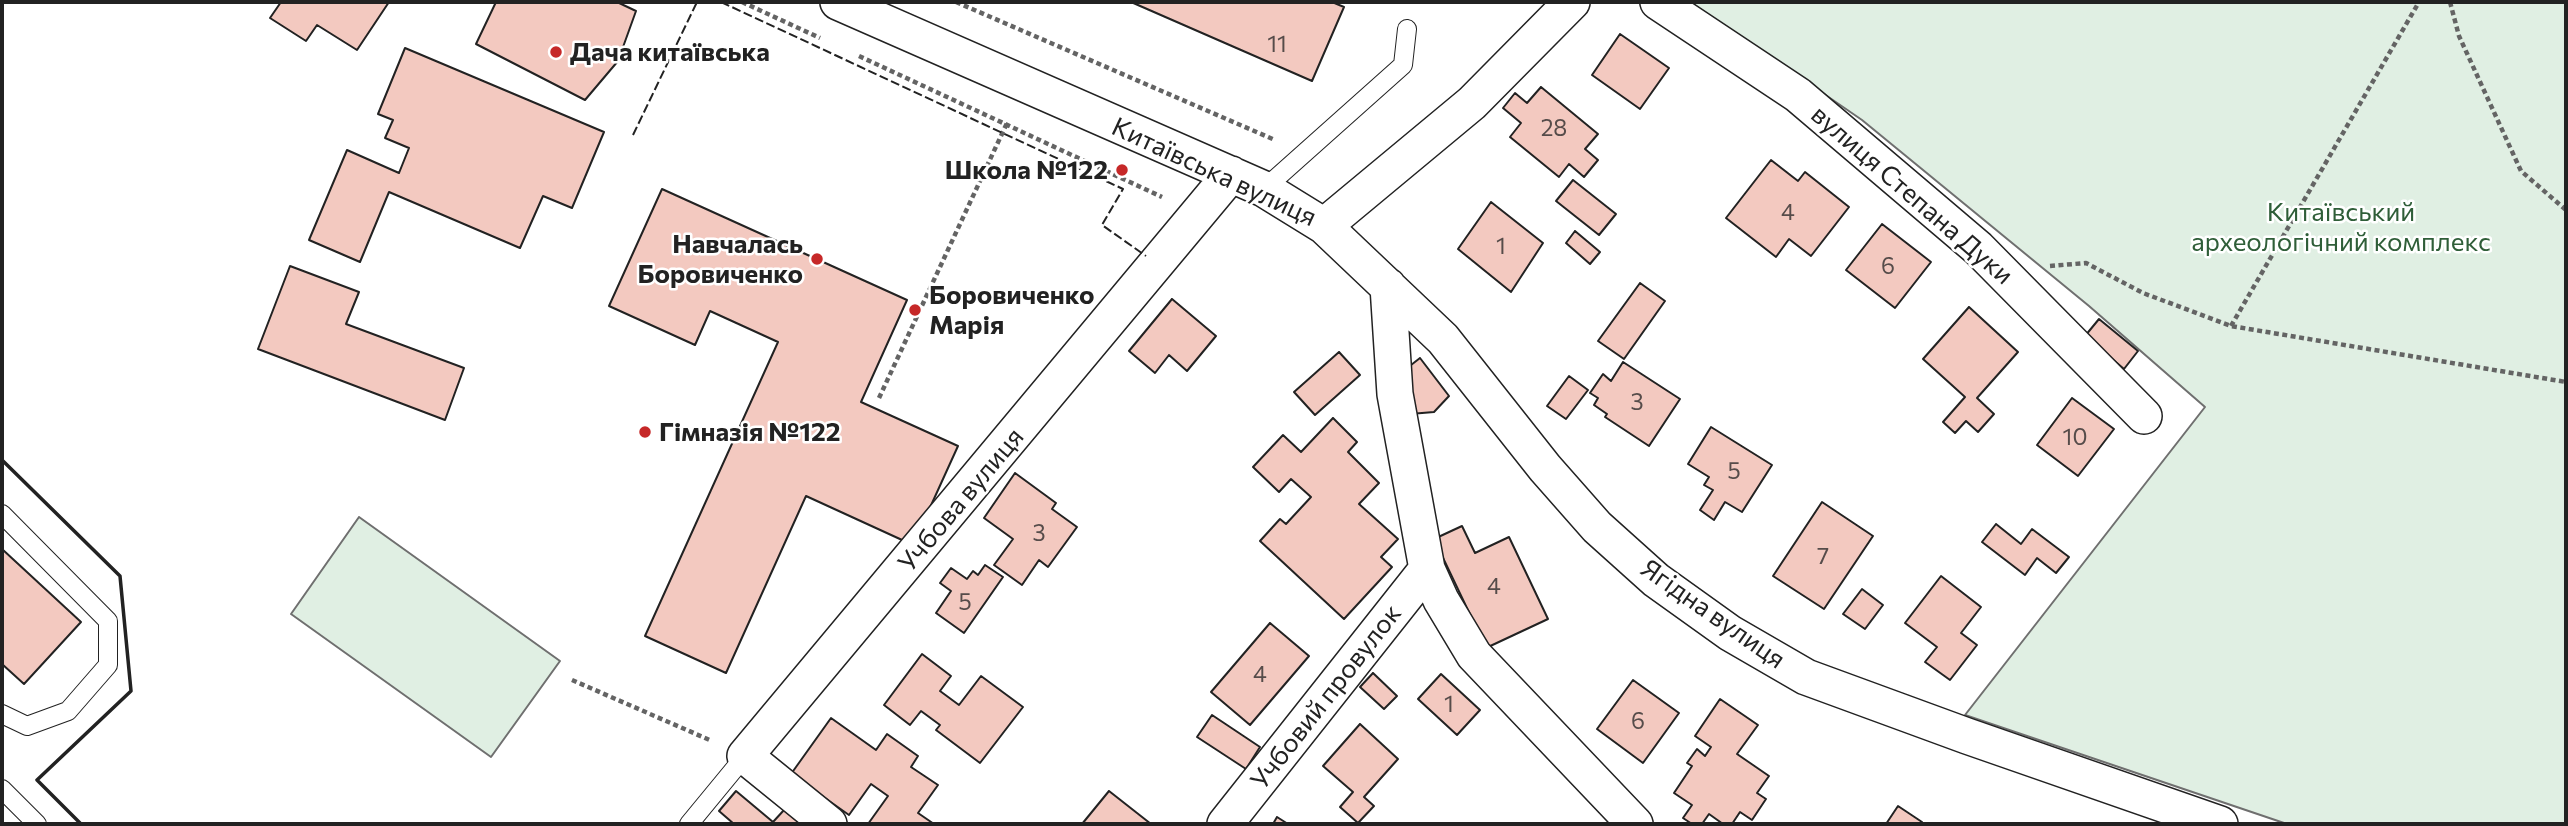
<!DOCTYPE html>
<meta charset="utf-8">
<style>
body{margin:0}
#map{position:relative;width:2568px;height:826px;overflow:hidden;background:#fff;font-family:Commissioner,sans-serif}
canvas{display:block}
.frame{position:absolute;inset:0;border:4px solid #222;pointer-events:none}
</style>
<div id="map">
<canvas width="2568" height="826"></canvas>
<div class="frame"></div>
</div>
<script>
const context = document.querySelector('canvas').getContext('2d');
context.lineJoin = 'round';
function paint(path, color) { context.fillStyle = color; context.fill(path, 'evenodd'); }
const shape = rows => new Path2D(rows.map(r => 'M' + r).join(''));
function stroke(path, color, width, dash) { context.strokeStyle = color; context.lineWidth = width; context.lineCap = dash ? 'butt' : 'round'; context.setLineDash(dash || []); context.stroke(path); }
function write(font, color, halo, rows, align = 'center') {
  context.font = font + ' Commissioner,sans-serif'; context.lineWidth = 5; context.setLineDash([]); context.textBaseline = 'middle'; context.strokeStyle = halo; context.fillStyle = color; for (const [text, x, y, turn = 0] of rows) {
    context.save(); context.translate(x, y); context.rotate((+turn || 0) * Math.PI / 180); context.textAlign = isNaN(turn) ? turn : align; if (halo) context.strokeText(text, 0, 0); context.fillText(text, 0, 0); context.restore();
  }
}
const green = shape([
 [1690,2,2566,2,2566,824,2287,824,1965,715,2205,407,2089,306,1862,120,1690,2],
 [359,517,560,661,491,757,291,614,359,517]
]);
paint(green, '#e0efe3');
stroke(green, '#6f6f6f', 2);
const building = shape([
 [281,2,389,2,357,50,317,25,306,41,270,18,281,2],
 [496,2,617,2,636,11,618,61,585,100,476,44,496,2],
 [1131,2,1332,2,1344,7,1312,81,1131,2],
 [1620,34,1669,68,1640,109,1592,75,1620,34],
 [405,48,604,132,572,208,543,196,520,248,389,192,360,262,309,240,347,150,399,173,409,148,385,138,393,120,378,114,405,48],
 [1541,87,1598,134,1585,149,1598,160,1584,177,1569,164,1559,177,1510,137,1521,123,1503,108,1515,93,1527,103,1541,87],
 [1771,160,1798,181,1805,172,1849,207,1811,256,1789,239,1776,257,1726,218,1771,160],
 [1573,180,1616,214,1599,235,1556,201,1573,180],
 [662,189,907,300,861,402,958,446,913,545,806,496,726,673,645,636,778,342,710,311,695,345,609,306,662,189],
 [1491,202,1543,243,1511,292,1458,249,1491,202],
 [1882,224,1931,262,1895,308,1846,270,1882,224],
 [1575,231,1600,252,1590,264,1566,243,1575,231],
 [290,266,359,292,346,324,464,368,445,420,258,349,290,266],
 [1640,283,1665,301,1624,359,1598,341,1640,283],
 [1172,299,1216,336,1187,371,1169,355,1155,373,1129,351,1172,299],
 [1969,307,2018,352,1977,398,1994,414,1978,432,1966,421,1955,433,1943,422,1965,397,1923,359,1969,307],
 [2099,319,2138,351,2124,369,2085,336,2099,319],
 [1339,352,1360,375,1315,415,1294,392,1339,352],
 [1420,358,1449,396,1434,412,1410,414,1397,376,1420,358],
 [1623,362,1680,399,1649,446,1605,417,1607,414,1594,405,1598,398,1590,393,1603,374,1611,381,1623,362],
 [1569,376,1588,390,1566,419,1547,406,1569,376],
 [2072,398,2114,429,2078,476,2037,445,2072,398],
 [1333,418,1357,442,1348,452,1379,483,1359,504,1398,539,1381,557,1392,567,1344,619,1260,541,1280,519,1286,524,1311,497,1291,479,1279,492,1253,467,1283,435,1301,452,1333,418],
 [1711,427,1772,465,1742,512,1725,502,1714,520,1700,510,1713,490,1704,485,1709,477,1688,464,1711,427],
 [1015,473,1056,503,1052,509,1077,527,1048,567,1039,560,1022,585,994,565,1013,539,984,518,1015,473],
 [1822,502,1873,536,1824,609,1773,576,1822,502],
 [1996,524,2021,544,2032,529,2069,557,2056,573,2037,558,2025,575,1982,542,1996,524],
 [1462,526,1475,553,1509,537,1548,619,1486,648,1434,539,1462,526],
 [2,549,81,622,24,684,2,664,2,549],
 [985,565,1003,577,964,633,936,613,951,591,940,583,951,568,967,579,973,571,978,575,985,565],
 [1941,576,1981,607,1961,633,1977,645,1950,680,1925,662,1937,647,1905,623,1941,576],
 [1862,589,1883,605,1865,629,1843,614,1862,589],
 [1270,623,1309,656,1250,725,1211,692,1270,623],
 [922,654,951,676,940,691,959,705,981,676,1023,707,980,763,936,730,940,725,921,711,910,725,884,705,922,654],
 [1373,673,1397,696,1384,709,1360,687,1373,673],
 [1441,674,1480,710,1457,735,1418,699,1441,674],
 [1633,680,1679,713,1643,763,1597,729,1633,680],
 [1720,699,1758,725,1737,754,1769,776,1757,793,1766,799,1752,820,1740,812,1732,824,1723,824,1709,814,1702,824,1692,824,1683,818,1692,805,1674,793,1692,766,1687,763,1697,749,1705,756,1711,747,1695,736,1720,699],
 [1212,715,1260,747,1246,769,1197,737,1212,715],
 [831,718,876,750,887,734,918,756,911,767,938,785,918,813,934,824,868,824,888,796,871,784,849,815,791,774,831,718],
 [1360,724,1398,759,1364,797,1374,806,1358,823,1340,807,1353,792,1323,766,1360,724],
 [736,791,773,822,784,810,801,824,734,824,719,811,736,791],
 [1109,791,1151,824,1082,824,1109,791],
 [1898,806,1922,822,1920,824,1886,824,1898,806],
 [1277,817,1288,824,1273,824,1277,817]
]);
paint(building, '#f3c9c0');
stroke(building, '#222', 2);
const service = shape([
 [1264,189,1403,65,1407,29],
 [2,514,108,621,108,665,68,711,27,726,2,714],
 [2,789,37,824],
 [689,824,745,756]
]);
const minor = shape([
 [838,2,1264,189,1324,226,1443,339,1545,468,1597,527,1656,580,1730,633,1806,677,1967,736,2220,824],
 [1658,2,1798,95,1978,248,2144,416],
 [1324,226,1472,103,1572,2],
 [1388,286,1395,394,1427,569,1441,600,1474,655,1635,824],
 [829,824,745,756,1231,174],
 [1225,824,1427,569]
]);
stroke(service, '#222', 20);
stroke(minor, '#222', 38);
stroke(shape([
 [742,2,820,38],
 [956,2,1275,140],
 [2450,2,2459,36,2521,171,2566,210],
 [859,56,1162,197],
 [2050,266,2086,263,2143,293,2231,326,2566,382],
 [2231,326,2419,2],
 [879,398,1007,123],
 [572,680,712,741]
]), '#646464', 4.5, [5, 3.5]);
stroke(service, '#fff', 18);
stroke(minor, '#fff', 35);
stroke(shape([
 [721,2,1123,189,1102,225,1146,256],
 [633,135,697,2]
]), '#222', 2, [9, 3.5]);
stroke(shape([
 [2,460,120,576,131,691,37,780,81,824]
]), '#222', 3.5);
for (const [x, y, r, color] of [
 [556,52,7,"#c62828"],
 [1122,170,7,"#c62828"],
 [817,259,7,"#c62828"],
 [915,310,7,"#c62828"],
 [645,432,7,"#c62828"]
]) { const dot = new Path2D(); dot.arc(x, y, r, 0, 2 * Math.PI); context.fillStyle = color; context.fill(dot); stroke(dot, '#fff', 2.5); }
write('23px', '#564c4a', null, [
 ["11",1277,44],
 ["28",1554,128],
 ["4",1788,212],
 ["1",1501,246],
 ["6",1888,266],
 ["3",1637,402],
 ["10",2075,437],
 ["5",1734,471],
 ["3",1039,533],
 ["7",1823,556],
 ["4",1494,586],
 ["5",965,602],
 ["4",1260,674],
 ["1",1449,704],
 ["6",1638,721]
]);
write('bold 26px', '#222', '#fff', [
 ["Дача китаївська",570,52],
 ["Школа №122",1108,170,"right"],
 ["Навчалась",803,244,"right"],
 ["Боровиченко",803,274,"right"],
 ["Боровиченко",929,295],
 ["Марія",929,325],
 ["Гімназія №122",659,432]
], 'left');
write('26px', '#222', '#fff', [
 ["Китаївська вулиця",1214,172,25],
 ["вулиця Степана Дуки",1912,195,41],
 ["Учбова вулиця",961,500,-50],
 ["Ягідна вулиця",1713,614,35],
 ["Учбовий провулок",1326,697,-52]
]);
write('26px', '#2f5e38', '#fff', [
 ["Китаївський",2341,212],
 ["археологічний комплекс",2341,242]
]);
</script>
